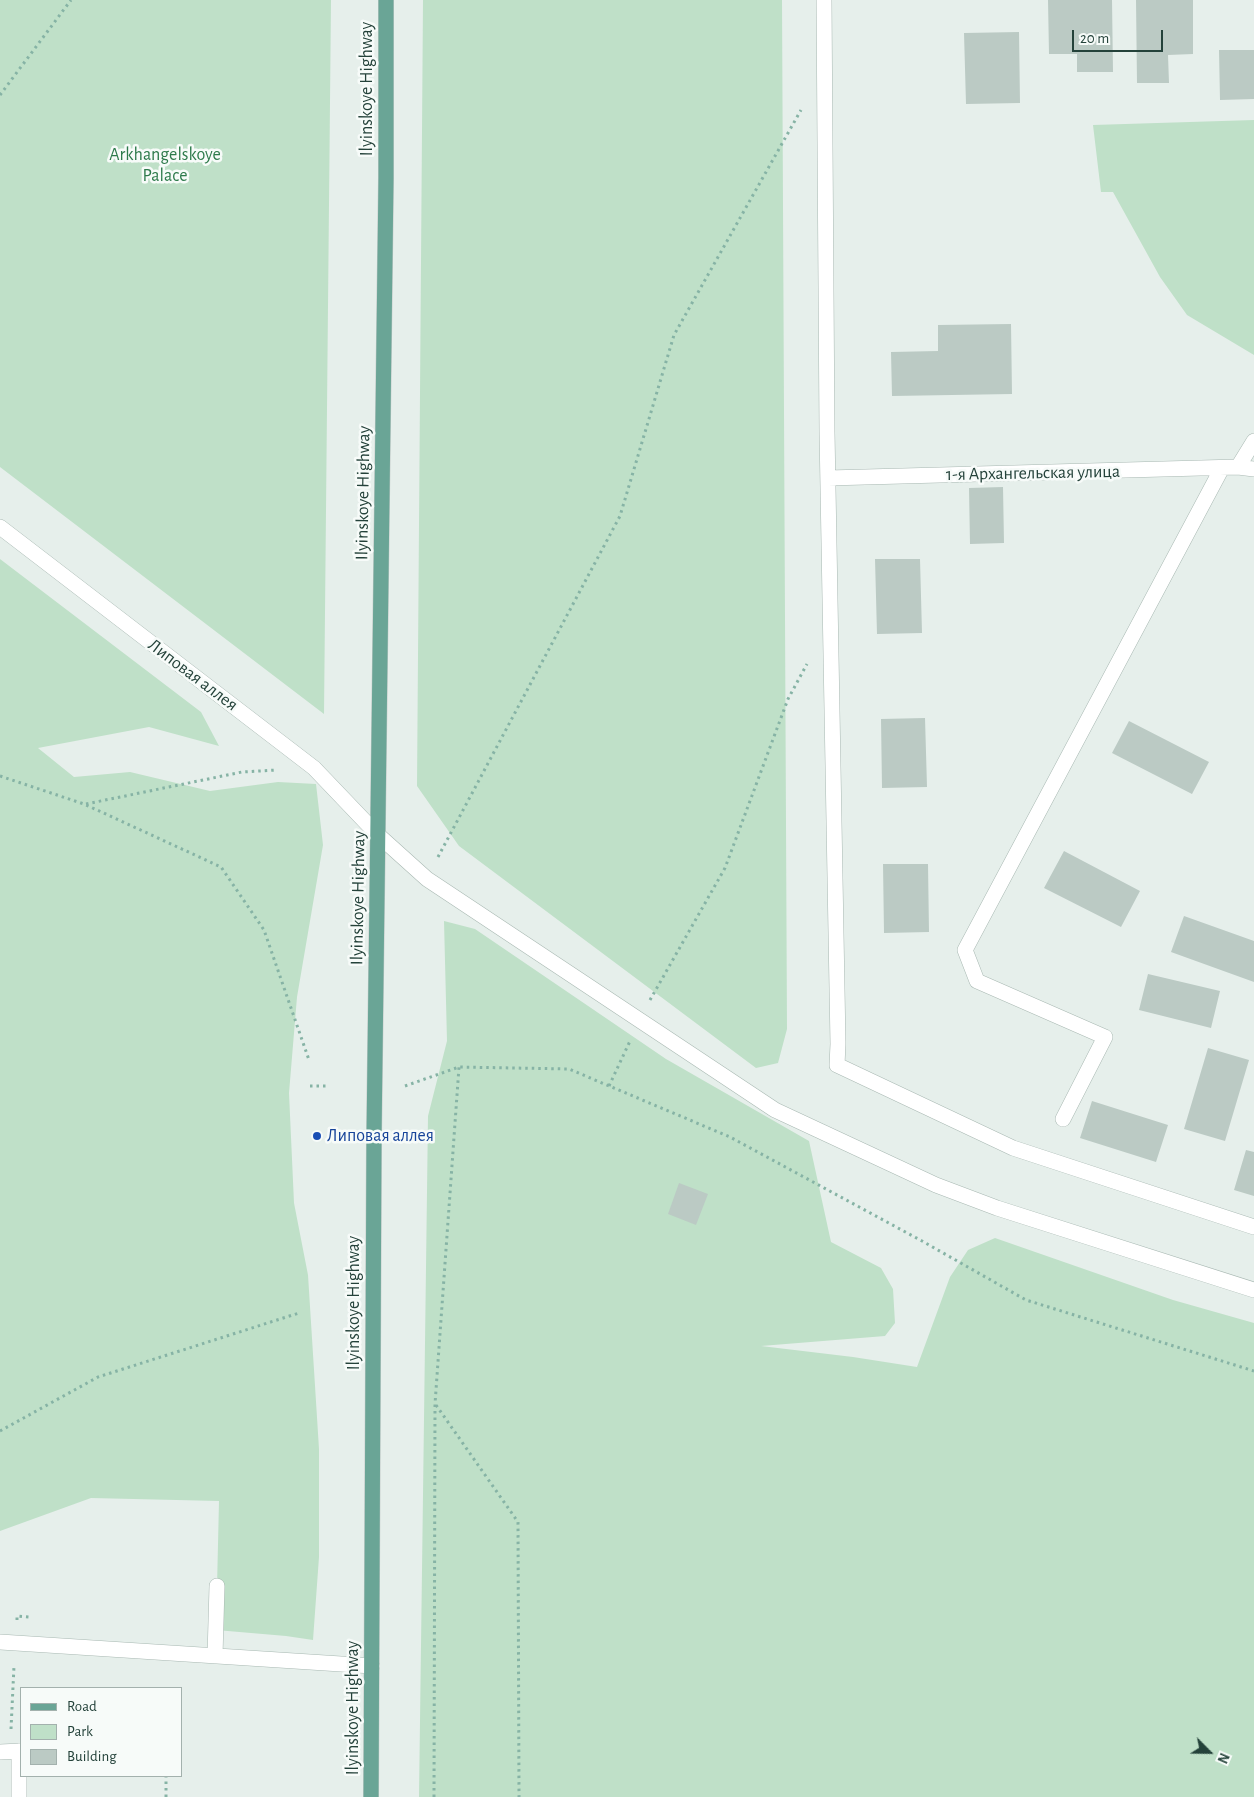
<!DOCTYPE html>
<meta charset="utf-8">
<style>
body{margin:0}
#map{position:relative;width:1254px;height:1797px;overflow:hidden;background:#e6efeb;font-family:"Alegreya Sans",sans-serif}
canvas{display:block}
.legend{position:absolute;left:20px;top:1687px;width:162px;height:90px;box-sizing:border-box;background:#f7fbf9;border:1px solid #a3b1ad;margin:0;padding:6px 9px;list-style:none;font-size:15px;color:#24423a}
.legend li{display:flex;align-items:center;gap:10px;height:25px}
.legend b{width:25px;border:1px solid #a3b1ad}
.north{position:absolute;left:1184px;top:1727px;width:50px;height:50px;-webkit-text-stroke:4px #f7fbf9;paint-order:stroke;rotate:113deg;font-size:14px;font-weight:700;line-height:20px;text-align:center;color:#24423a}
.north::after{content:'';display:block;margin:auto;width:18px;height:22px;background:#24423a;clip-path:polygon(50% 0,100% 100%,50% 72%,0 100%)}
.scale{position:absolute;left:1072px;top:30px;width:91px;height:22px;box-sizing:border-box;border:2px solid #24423a;border-top:0;padding-left:6px;font-size:15px;line-height:18px;white-space:nowrap;color:#24423a;-webkit-text-stroke:4px #f7fbf9;paint-order:stroke}
</style>
<div id="map">
<canvas width="1254" height="1797"></canvas>
<ul class="legend">
<li><b style="height:6px;background:#6aa596"></b>Road</li>
<li><b style="height:14px;background:#bfe0c8"></b>Park</li>
<li><b style="height:14px;background:#bbcac4"></b>Building</li>
</ul>
<div class="north">N</div>
<div class="scale">20 m</div>
</div>
<script>
const context = document.querySelector('canvas').getContext('2d');
context.lineJoin = 'round';
function paint(path, color) { context.fillStyle = color; context.fill(path, 'evenodd'); }
const shape = rows => new Path2D(rows.map(r => 'M' + r).join(''));
function stroke(path, color, width, dash) { context.strokeStyle = color; context.lineWidth = width; context.lineCap = dash ? 'butt' : 'round'; context.setLineDash(dash || []); context.stroke(path); }
function write(font, color, halo, rows, align = 'center') {
  context.font = font + ' "Alegreya Sans",sans-serif'; context.lineWidth = 5; context.setLineDash([]); context.textBaseline = 'middle'; context.strokeStyle = halo; context.fillStyle = color; for (const [text, x, y, turn = 0] of rows) {
    context.save(); context.translate(x, y); context.rotate((+turn || 0) * Math.PI / 180); context.textAlign = isNaN(turn) ? turn : align; if (halo) context.strokeText(text, 0, 0); context.fillText(text, 0, 0); context.restore();
  }
}
paint(shape([
 [0,0,331,0,324,714,0,467],
 [423,0,782,0,787,1029,778,1063,756,1068,459,846,417,786],
 [1254,120,1254,355,1187,315,1160,277,1113,192,1101,192,1093,125],
 [0,559,201,712,219,746,149,727,38,748,74,777,130,772,210,791,278,782,316,784,323,845,297,997,289,1093,294,1203,308,1275,319,1449,319,1557,313,1640,286,1636,216,1630,219,1501,91,1498,0,1531],
 [444,921,475,929,666,1059,809,1141,831,1242,881,1268,893,1289,895,1323,885,1336,761,1346,853,1357,917,1367,950,1277,968,1250,995,1238,1173,1300,1254,1323,1254,1797,419,1797,428,1116,447,1041]
]), '#bfe0c8');
paint(shape([
 [1048,0,1112,0,1113,72,1077,72,1077,54,1049,54],
 [1136,0,1193,0,1193,54,1168,55,1169,83,1137,83],
 [1019,32,1020,103,966,104,964,33],
 [1219,50,1254,50,1254,99,1220,100],
 [1011,324,1012,394,892,396,891,352,938,351,938,325],
 [1003,487,1004,543,970,544,969,488],
 [875,559,920,559,922,633,877,634],
 [925,718,927,787,882,788,881,719],
 [1129,721,1209,762,1192,794,1112,753],
 [1064,851,1140,891,1121,927,1044,888],
 [883,864,928,864,929,932,884,933],
 [1184,916,1254,941,1254,982,1171,952],
 [1148,974,1220,991,1211,1028,1139,1010],
 [1208,1048,1249,1060,1225,1141,1184,1129],
 [1092,1101,1168,1125,1156,1162,1080,1138],
 [1246,1150,1254,1152,1254,1196,1234,1190],
 [679,1183,708,1194,696,1225,668,1214]
]), '#bbcac4');
const minor = shape([
 [824,0,827,432,838,1044,837,1065,1013,1148,1254,1227],
 [1238,467,1254,441],
 [828,478,1238,467,1254,469],
 [0,527,314,768,377,834,427,879,775,1110,936,1185,997,1208,1254,1290],
 [1063,1119,1105,1037,977,981,965,950,1222,468],
 [0,1642,372,1666],
 [215,1656,217,1586],
 [19,1751,19,1797],
 [0,1752,21,1751]
]);
const major = shape([
 [371,1797,374,1137,386,178,386,0]
]);
stroke(minor, '#a8b8b2', 16);
stroke(major, '#c2cac8', 16);
stroke(shape([
 [0,95,71,0],
 [0,776,84,804,221,867,264,930,309,1060],
 [86,804,242,772,276,770],
 [438,857,620,516,674,335,801,110],
 [650,1000,725,868,788,699,807,664],
 [310,1086,327,1086],
 [405,1086,459,1067,569,1069,730,1137,922,1241,1026,1300,1254,1371],
 [609,1086,630,1041],
 [436,1405,518,1522,519,1797],
 [0,1431,98,1377,299,1313],
 [17,1620,17,1616,29,1617],
 [11,1729,14,1666],
 [166,1797,166,1776],
 [434,1797,435,1404,459,1067]
]), '#86b3a5', 3, [2.5, 4]);
stroke(minor, '#fff', 15);
stroke(major, '#6aa596', 15);
for (const [x, y, r, color] of [
 [317,1136,5,"#1a4fb4"]
]) { const dot = new Path2D(); dot.arc(x, y, r, 0, 2 * Math.PI); context.fillStyle = color; context.fill(dot); stroke(dot, '#f7fbf9', 2); }
write('18px', '#24423a', '#f7fbf9', [
 ["Ilyinskoye Highway",367,89,-90],
 ["1-я Архангельская улица",1033,473,-1],
 ["Ilyinskoye Highway",363,493,-89],
 ["Липовая аллея",193,675,37],
 ["Ilyinskoye Highway",358,898,-89],
 ["Ilyinskoye Highway",354,1303,-90],
 ["Ilyinskoye Highway",353,1708,-90]
]);
write('18px', '#2d7a4b', '#f7fbf9', [
 ["Arkhangelskoye",165,155],
 ["Palace",165,176]
]);
write('18px', '#164399', '#f7fbf9', [
 ["Липовая аллея",327,1136]
], 'left');
</script>
